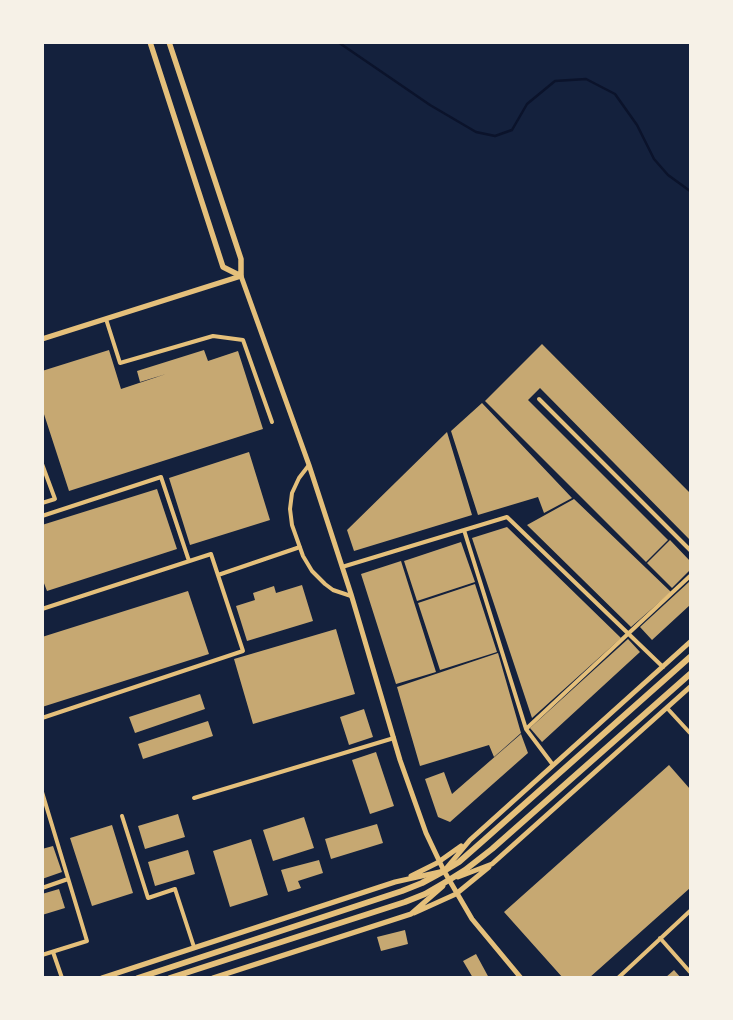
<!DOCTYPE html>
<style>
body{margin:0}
#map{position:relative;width:733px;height:1020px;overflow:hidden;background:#14213d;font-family:Manrope,sans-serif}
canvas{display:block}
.frame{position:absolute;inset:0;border:44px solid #f6f1e7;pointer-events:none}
</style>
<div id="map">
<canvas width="733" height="1020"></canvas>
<div class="frame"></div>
</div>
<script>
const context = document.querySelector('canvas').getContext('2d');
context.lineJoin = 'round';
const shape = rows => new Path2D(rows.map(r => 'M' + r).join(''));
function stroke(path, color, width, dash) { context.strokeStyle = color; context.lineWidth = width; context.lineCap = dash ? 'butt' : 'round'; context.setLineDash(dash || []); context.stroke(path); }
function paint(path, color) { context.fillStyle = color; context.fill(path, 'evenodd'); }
stroke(shape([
 [338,42,430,105,476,132,495,136,512,130,527,104,555,81,586,79,615,94,637,125,654,159,668,175,690,191]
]), '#0b132b', 2.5);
paint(shape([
 [542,344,690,493,690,540,540,388,528,400,668,540,646,562,485,401],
 [109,350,121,389,166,374,140,382,137,371,204,350,208,361,238,351,263,429,69,491,42,408,42,371],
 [482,403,572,498,544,513,538,497,478,515,451,431],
 [447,432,472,515,354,551,347,530],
 [249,452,270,520,190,545,169,478],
 [157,489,177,549,47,591,42,578,42,525],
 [574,499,671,592,631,627,527,525],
 [507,527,621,638,532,718,472,538],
 [670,540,690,561,690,570,672,588,647,563],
 [461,542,475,582,417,601,404,561],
 [401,561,436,672,396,684,361,574],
 [690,581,690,605,652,640,640,627],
 [475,584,497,652,440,670,418,603],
 [302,585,313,621,247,641,236,606,255,600,253,593,274,586,276,593],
 [188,591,209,654,42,707,42,637],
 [336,629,355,694,253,724,234,659],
 [628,639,640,652,542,742,530,728],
 [498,653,521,733,494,757,489,745,420,766,397,687],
 [200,694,205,709,135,733,129,717],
 [364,709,373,737,349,745,340,717],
 [208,721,213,736,143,759,138,744],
 [521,734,528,753,450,822,438,817,425,779,444,772,452,794],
 [376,752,394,806,370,814,352,760],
 [669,765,690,789,690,888,589,978,563,978,504,912],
 [178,814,185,837,145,849,138,826],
 [304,817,314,848,273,861,263,830],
 [377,824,383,843,331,859,325,839],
 [112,825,133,893,92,906,70,838],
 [251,839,268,895,230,907,213,851],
 [53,846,62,872,42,879,42,849],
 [188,850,195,874,155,886,148,862],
 [319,860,323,873,298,881,301,888,288,892,281,870],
 [59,889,65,908,42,915,42,894],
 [405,930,408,944,381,951,377,937],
 [476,954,489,978,473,978,463,961],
 [674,970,681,978,665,978]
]), '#c6a872');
stroke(shape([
 [106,319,120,363,213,336,243,340,272,422],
 [539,399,690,550],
 [42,464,55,499,42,503],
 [309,465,299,478,292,493,290,509,292,525,303,556,312,571,325,584,333,590,351,596],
 [42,516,161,477,189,561],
 [464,530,526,729,553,765],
 [342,567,507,517,663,667],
 [218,575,300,547],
 [42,609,211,554,243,651,42,718],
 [667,708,690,733],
 [526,729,690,576],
 [42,792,87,941,42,955],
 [194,798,394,738],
 [122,816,148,898,175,889,194,947],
 [42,888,68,879],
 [660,938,690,972],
 [53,952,62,978],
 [618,978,690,911]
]), '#e5c07b', 4);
stroke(shape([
 [42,339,241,276,309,465,351,594,400,760,426,833,444,871,472,919,521,978],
 [411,876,437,863,461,846],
 [458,877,492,864,690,687],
 [414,913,456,894,489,867],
 [102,978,395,882,444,871,470,840,690,642],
 [213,978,411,914,443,886]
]), '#e5c07b', 5);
stroke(shape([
 [150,42,223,267,241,276,241,259,169,42]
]), '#e5c07b', 5.5);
stroke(shape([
 [138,978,402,891,422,883,444,871,459,862,484,840,690,657],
 [170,978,405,902,425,894,449,880,465,870,492,849,690,674]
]), '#e5c07b', 6);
</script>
